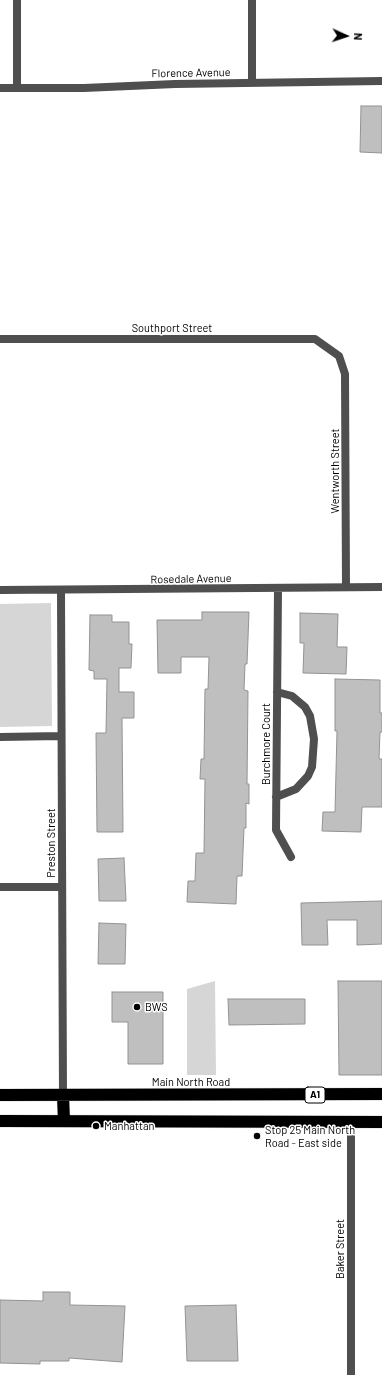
<!DOCTYPE html>
<style>
body{margin:0}
#map{position:relative;width:382px;height:1375px;overflow:hidden;background:#fff;font-family:Barlow,sans-serif}
canvas{display:block}
.north{position:absolute;left:326px;top:16px;width:40px;height:40px;-webkit-text-stroke:3px #fff;paint-order:stroke;rotate:93deg;font-size:11px;font-weight:700;line-height:16px;text-align:center;color:#000}
.north::after{content:'';display:block;margin:auto;width:14px;height:18px;background:#000;clip-path:polygon(50% 0,100% 100%,50% 72%,0 100%)}
</style>
<div id="map">
<canvas width="382" height="1375"></canvas>
<div class="north">N</div>
</div>
<script>
const context = document.querySelector('canvas').getContext('2d');
context.lineJoin = 'round';
function paint(path, color) { context.fillStyle = color; context.fill(path, 'evenodd'); }
const shape = rows => new Path2D(rows.map(r => 'M' + r).join(''));
function stroke(path, color, width, dash) { context.strokeStyle = color; context.lineWidth = width; context.lineCap = dash ? 'butt' : 'round'; context.setLineDash(dash || []); context.stroke(path); }
function write(font, color, halo, rows, align = 'center') {
  context.font = font + ' Barlow,sans-serif'; context.lineWidth = 3; context.setLineDash([]); context.textBaseline = 'middle'; context.strokeStyle = halo; context.fillStyle = color; for (const [text, x, y, turn = 0] of rows) {
    context.save(); context.translate(x, y); context.rotate((+turn || 0) * Math.PI / 180); context.textAlign = isNaN(turn) ? turn : align; if (halo) context.strokeText(text, 0, 0); context.fillText(text, 0, 0); context.restore();
  }
}
paint(shape([
 [51,603,52,726,0,727,0,604],
 [215,981,216,1075,187,1075,187,989]
]), '#d6d6d6');
const building = shape([
 [361,106,382,106,382,153,360,152,361,106],
 [202,612,249,612,247,664,245,664,244,690,248,691,247,784,249,784,249,804,246,803,246,828,244,828,242,876,237,876,236,904,187,902,188,881,195,881,196,853,204,853,205,779,200,779,201,759,204,759,205,689,208,689,209,657,181,657,181,673,158,673,157,620,202,620,202,612],
 [300,613,338,614,337,647,347,647,346,674,303,673,304,643,300,643,300,613],
 [90,615,112,615,112,622,129,622,129,644,132,644,131,668,119,668,119,692,134,692,134,718,122,718,123,832,97,832,96,733,106,733,107,679,94,679,94,671,89,670,90,615],
 [335,679,380,680,380,713,382,713,382,732,380,732,379,759,382,759,382,807,362,807,361,832,322,831,323,812,335,812,337,731,335,731,335,679],
 [124,858,126,901,99,901,98,859,124,858],
 [382,901,382,944,357,945,357,920,327,920,328,945,302,945,301,903,382,901],
 [99,923,126,924,125,964,98,964,99,923],
 [338,981,382,981,382,1075,339,1075,338,981],
 [112,992,163,992,163,1064,128,1064,128,1022,112,1022,112,992],
 [228,999,305,999,305,1024,229,1025,228,999],
 [43,1292,70,1292,70,1305,125,1306,122,1362,69,1358,69,1361,40,1361,40,1364,0,1363,0,1300,43,1301,43,1292],
 [236,1305,238,1361,187,1361,185,1306,236,1305]
]);
paint(building, '#bfbfbf');
stroke(building, '#939393', 1);
const highway = shape([
 [0,1095,382,1094],
 [63,1096,64,1121],
 [0,1121,382,1122]
]);
stroke(highway, '#dbdbdb', 13);
stroke(shape([
 [252,0,252,83],
 [17,87,17,0],
 [0,88,84,88,175,84,382,81],
 [0,339,315,339,339,356,345,374,346,587],
 [278,589,276,830,291,857],
 [0,590,382,587],
 [61,591,63,1096],
 [0,737,61,736],
 [276,797,296,789,308,776,312,767,314,739,310,716,305,707,292,696,277,692],
 [0,887,62,887],
 [351,1122,351,1375]
]), '#4f4f4f', 8);
stroke(highway, '#000', 12);
for (const [x, y, r, color] of [
 [137,1007,4,"#000"],
 [96,1126,4,"#000"],
 [257,1136,4,"#000"]
]) { const dot = new Path2D(); dot.arc(x, y, r, 0, 2 * Math.PI); context.fillStyle = color; context.fill(dot); stroke(dot, '#fff', 1.5); }
for (const [x, y, w] of [
 [315,1095,20]
]) { const box = new Path2D(); box.roundRect(x - w / 2, y - 8, w, 16, 3); context.fillStyle = '#fff'; context.fill(box); stroke(box, '#000', 1); }
write('bold 10px', '#000', null, [
 ["A1",315,1095]
]);
write('11px', '#000', '#fff', [
 ["Florence Avenue",191,73,-1],
 ["Southport Street",172,328],
 ["Wentworth Street",335,471,-90],
 ["Rosedale Avenue",191,579,-1],
 ["Burchmore Court",266,744,-90],
 ["Preston Street",51,843,-90],
 ["Main North Road",191,1082],
 ["Baker Street",340,1249,-90]
]);
write('11px', '#000', '#fff', [
 ["BWS",145,1007],
 ["Manhattan",104,1126],
 ["Stop 25 Main North",265,1130],
 ["Road - East side",265,1143]
], 'left');
</script>
